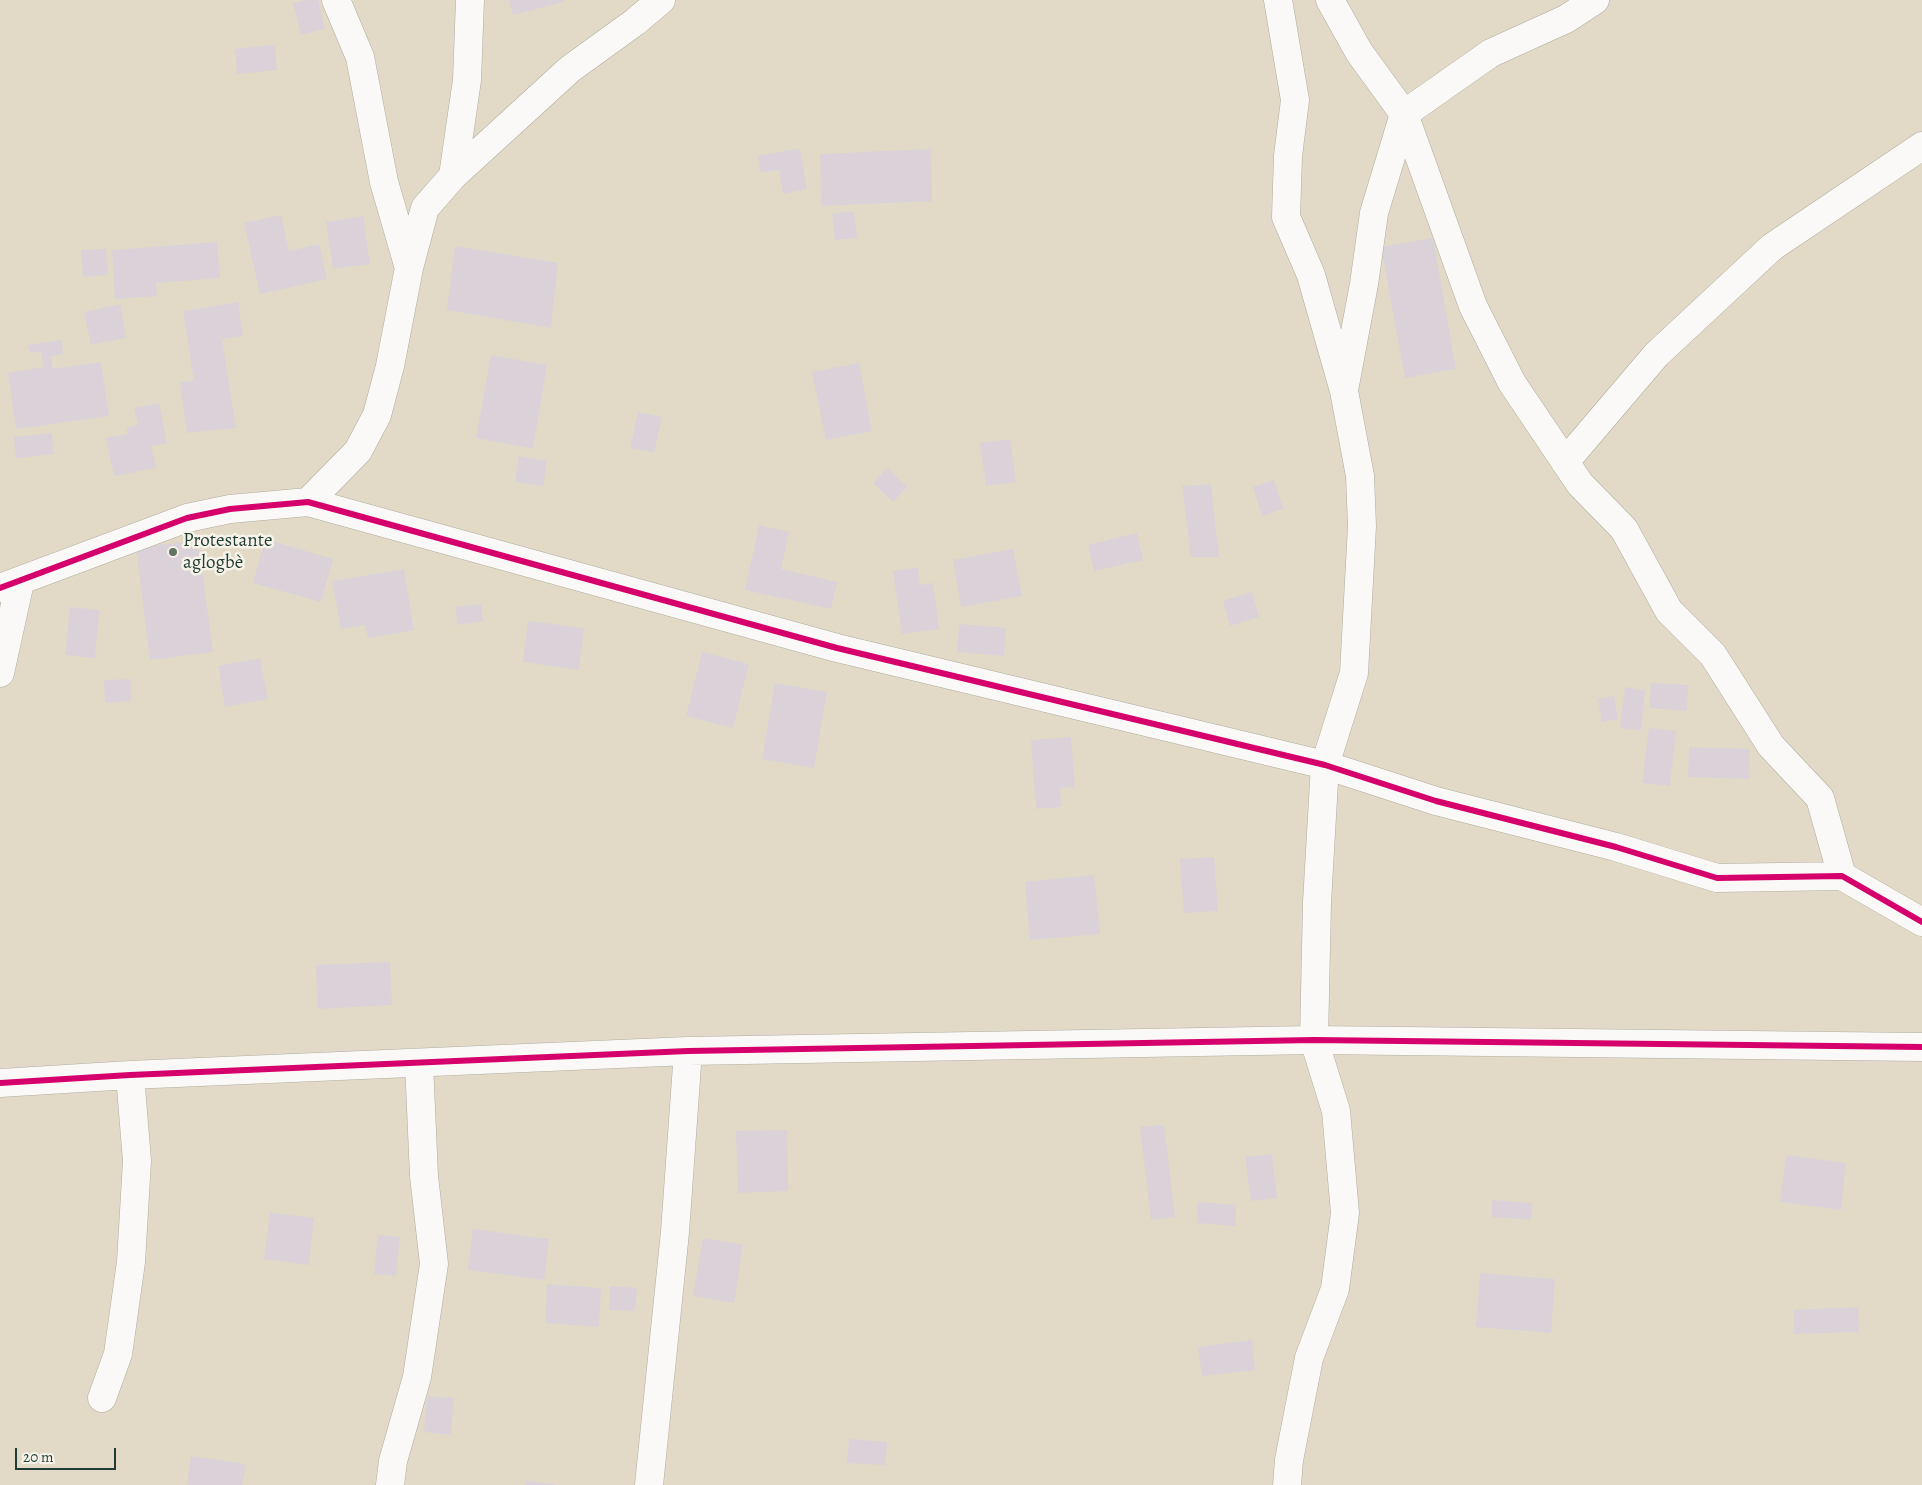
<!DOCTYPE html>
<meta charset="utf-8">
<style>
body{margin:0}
#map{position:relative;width:1922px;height:1485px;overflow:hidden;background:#e2dac7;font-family:Alegreya,serif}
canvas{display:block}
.scale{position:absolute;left:15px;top:1448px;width:101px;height:22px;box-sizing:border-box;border:2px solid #1f3d34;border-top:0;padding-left:6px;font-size:15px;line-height:18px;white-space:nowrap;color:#1f3d34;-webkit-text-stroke:4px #f7f3e8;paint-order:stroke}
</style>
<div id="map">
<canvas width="1922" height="1485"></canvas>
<div class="scale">20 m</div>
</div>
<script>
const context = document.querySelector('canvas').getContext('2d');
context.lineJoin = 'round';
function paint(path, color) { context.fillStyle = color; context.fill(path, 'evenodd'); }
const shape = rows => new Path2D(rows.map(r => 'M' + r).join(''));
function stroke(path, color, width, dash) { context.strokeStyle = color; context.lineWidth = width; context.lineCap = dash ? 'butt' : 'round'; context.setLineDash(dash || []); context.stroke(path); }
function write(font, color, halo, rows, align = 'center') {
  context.font = font + ' Alegreya,serif'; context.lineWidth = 5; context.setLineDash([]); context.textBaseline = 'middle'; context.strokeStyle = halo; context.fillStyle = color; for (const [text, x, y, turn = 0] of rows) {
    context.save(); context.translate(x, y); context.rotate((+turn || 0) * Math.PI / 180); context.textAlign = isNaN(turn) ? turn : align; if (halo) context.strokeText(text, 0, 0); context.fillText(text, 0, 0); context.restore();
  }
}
paint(shape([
 [306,0,318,0,325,29,301,35,293,3],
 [509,0,563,0,563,2,513,15],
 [275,45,277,70,237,74,235,49],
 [800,148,807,189,783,194,779,170,761,173,758,156],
 [931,149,932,201,822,206,820,154],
 [854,211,857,238,835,240,832,214],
 [281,215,289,251,319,244,327,279,260,294,244,223],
 [363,216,370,264,333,269,326,222],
 [1433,238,1456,369,1405,378,1381,247],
 [217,242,220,278,156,283,157,296,115,299,112,250],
 [455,246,558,263,551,328,447,310],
 [106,249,108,275,83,277,81,250],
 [238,302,243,336,222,339,236,428,187,433,180,382,194,381,183,311],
 [120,304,126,338,91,345,84,312],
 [62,340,63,354,51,356,53,369,101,362,109,416,16,429,8,373,44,367,41,351,31,353,27,345],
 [491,355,547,365,533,449,476,438],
 [859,363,872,431,826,440,812,372],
 [159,403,167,443,151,446,156,468,114,476,106,438,128,434,126,428,138,425,134,408],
 [638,412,662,417,654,453,630,448],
 [52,433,54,454,16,458,14,437],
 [1010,439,1016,482,986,486,980,443],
 [519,456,547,461,543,486,515,482],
 [887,468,907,487,893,502,873,483],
 [1274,480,1283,509,1262,516,1253,487],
 [1211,484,1219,557,1191,557,1182,486],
 [759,525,789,532,781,569,837,582,831,609,745,590],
 [1137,533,1143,560,1094,571,1088,545],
 [265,539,333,559,321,602,253,583],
 [198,540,213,652,150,660,136,548],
 [1013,549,1022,596,961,607,953,560],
 [918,567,920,585,933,583,939,629,902,634,893,571],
 [404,569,414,630,368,638,365,625,341,629,332,581],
 [1252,592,1259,617,1230,626,1223,601],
 [481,604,483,621,458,625,455,607],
 [70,607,99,610,95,658,65,655],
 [528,621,584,628,579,670,523,662],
 [959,624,1006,628,1004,656,957,652],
 [702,652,749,664,733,728,686,716],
 [260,658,268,699,225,707,218,666],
 [131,679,131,701,105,703,104,680],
 [775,683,827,692,814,768,762,759],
 [1651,683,1688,685,1687,711,1649,708],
 [1625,687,1645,690,1641,730,1620,728],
 [1614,696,1618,719,1602,722,1598,699],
 [1649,728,1676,731,1670,786,1642,783],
 [1071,737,1075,787,1060,788,1061,807,1036,809,1031,740],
 [1689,747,1750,749,1749,779,1688,777],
 [1214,857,1218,911,1184,913,1180,859],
 [1094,875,1100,934,1030,940,1025,882],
 [390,962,392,1005,318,1009,316,965],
 [1164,1125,1175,1217,1151,1220,1140,1127],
 [787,1130,788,1191,738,1193,736,1131],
 [1272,1154,1277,1198,1251,1201,1245,1157],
 [1786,1155,1846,1163,1841,1210,1780,1202],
 [1492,1200,1532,1203,1531,1220,1492,1217],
 [1198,1202,1236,1205,1235,1226,1197,1223],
 [270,1213,314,1218,309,1265,264,1259],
 [473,1229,549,1239,544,1280,468,1270],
 [378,1235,400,1237,396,1276,374,1274],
 [703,1238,743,1245,734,1303,693,1296],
 [1480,1273,1555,1279,1551,1333,1476,1327],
 [547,1284,601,1288,599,1327,545,1323],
 [610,1286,637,1288,635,1311,609,1310],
 [1858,1307,1859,1332,1794,1334,1794,1310],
 [1252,1340,1255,1370,1202,1376,1198,1347],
 [427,1396,454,1398,451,1435,424,1432],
 [849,1439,887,1442,885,1465,847,1463],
 [191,1456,246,1464,242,1485,187,1485],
 [525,1481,554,1484,554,1485,525,1485]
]), '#dad2d8');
const minor = shape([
 [336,0,360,57,384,182,409,268],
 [1278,0,1295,100,1288,156,1286,217,1311,275,1344,391,1360,476,1362,526,1354,673,1325,765,1317,902,1314,1040,1336,1111,1345,1213,1335,1289,1309,1358,1289,1460,1287,1485],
 [1330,0,1359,52,1404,114,1473,306,1512,383,1580,484,1624,529,1669,611,1713,655,1771,746,1820,798,1842,876],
 [453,176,467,80,470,0],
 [1345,385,1364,284,1374,213,1404,114,1491,53,1566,19,1595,0],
 [1565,462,1656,355,1772,247,1922,146],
 [308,502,358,451,377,415,390,366,409,268,425,208,453,176,570,69,635,22,661,0],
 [0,588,187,518,230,509,308,502,837,648,1325,765,1436,801,1616,847,1717,878,1842,876,1922,922],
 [0,673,20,582],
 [0,1083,130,1075,688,1051,1314,1040,1922,1047],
 [102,1398,118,1354,131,1262,137,1161,130,1075],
 [390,1485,393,1461,417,1377,434,1264,424,1176,419,1063],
 [649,1485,675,1232,688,1051]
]);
stroke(minor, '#aeac9f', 29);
stroke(minor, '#fbf9f7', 28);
stroke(shape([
 [0,588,187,518,230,509,308,502,837,648,1325,765,1436,801,1616,847,1717,878,1842,876,1922,922],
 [0,1083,130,1075,688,1051,1314,1040,1922,1047]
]), '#d6006c', 6);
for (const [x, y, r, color] of [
 [173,552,5,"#637467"]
]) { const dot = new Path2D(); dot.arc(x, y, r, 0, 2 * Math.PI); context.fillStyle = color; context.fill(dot); stroke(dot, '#f7f3e8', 2); }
write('19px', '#1f3d34', '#f7f3e8', [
 ["Protestante",183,541],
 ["aglogbè",183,563]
], 'left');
</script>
